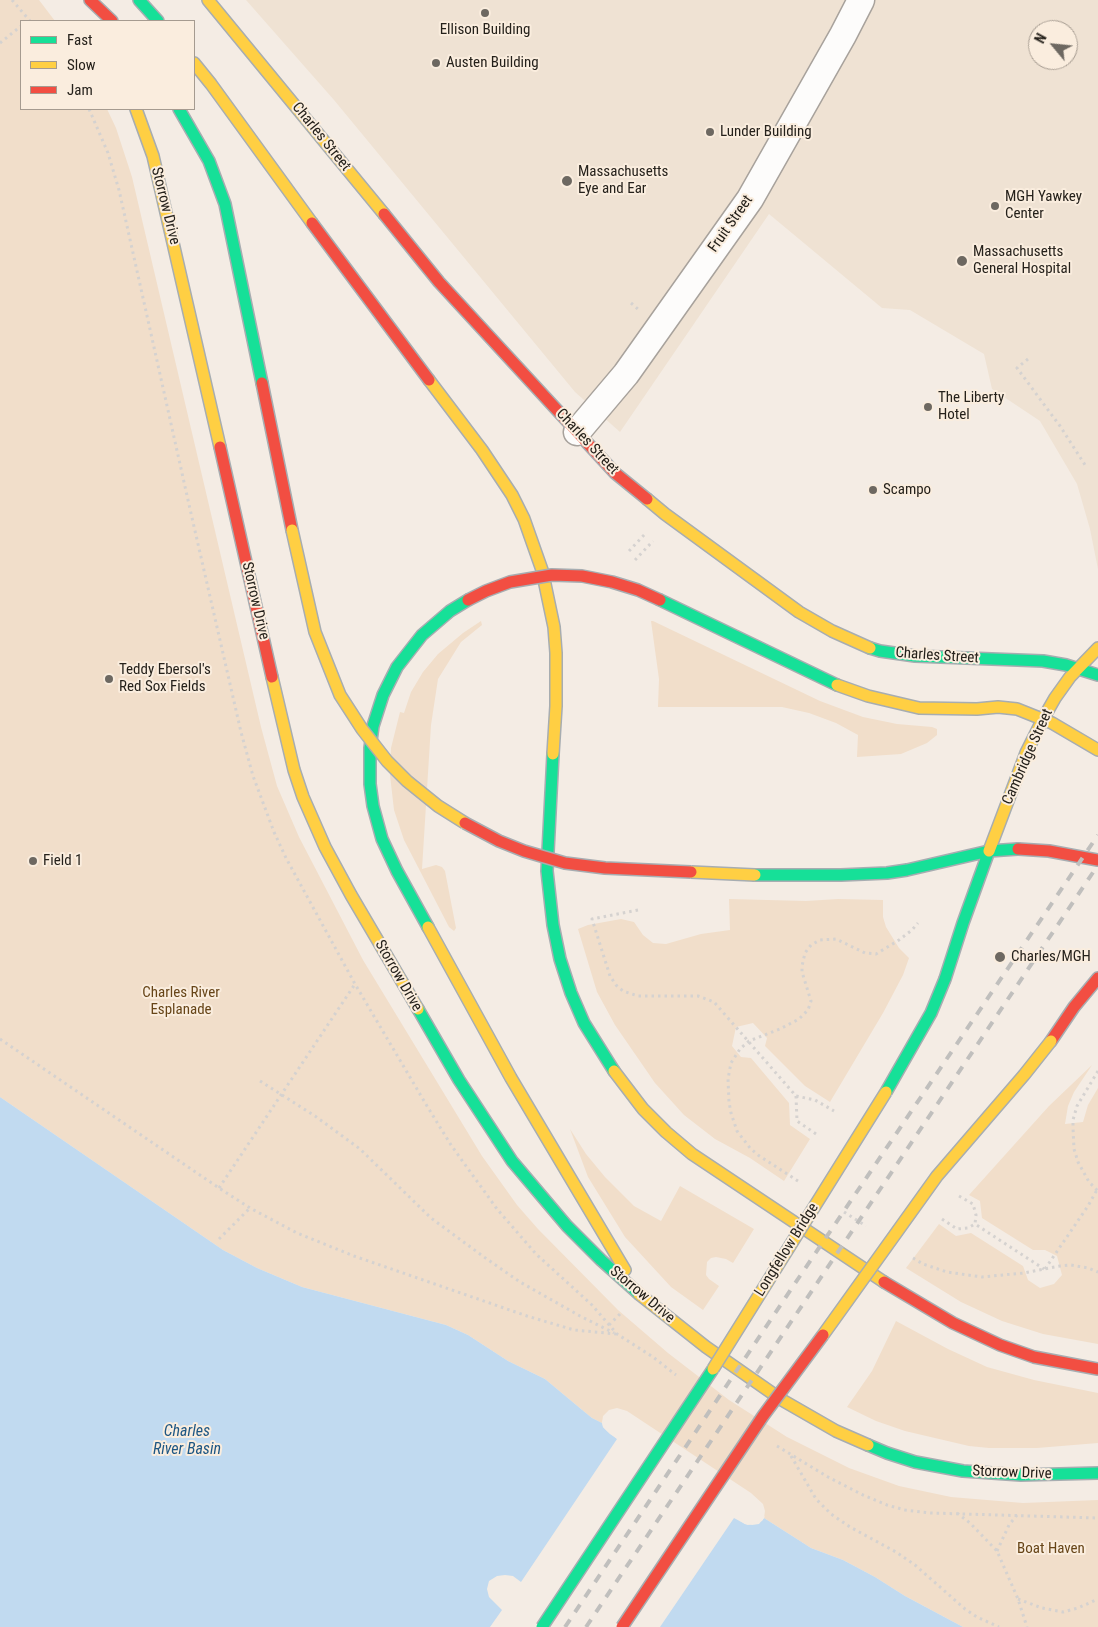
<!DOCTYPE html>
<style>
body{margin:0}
#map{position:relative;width:1098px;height:1627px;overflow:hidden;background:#f4ece4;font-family:"Roboto Condensed",sans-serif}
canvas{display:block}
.legend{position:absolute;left:20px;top:20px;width:175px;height:90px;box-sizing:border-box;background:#faedde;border:1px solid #a59b90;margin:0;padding:6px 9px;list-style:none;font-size:15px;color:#25211b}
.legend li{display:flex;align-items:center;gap:10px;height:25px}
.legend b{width:25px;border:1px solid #a59b90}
.north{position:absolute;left:1028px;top:20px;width:50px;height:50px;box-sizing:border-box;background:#faedde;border:1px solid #a59b90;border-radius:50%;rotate:298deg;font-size:14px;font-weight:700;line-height:20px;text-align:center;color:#25211b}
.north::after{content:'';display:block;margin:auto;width:18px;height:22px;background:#6d6861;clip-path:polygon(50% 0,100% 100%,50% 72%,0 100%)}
</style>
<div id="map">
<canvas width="1098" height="1627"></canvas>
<ul class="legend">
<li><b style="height:6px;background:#16e098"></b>Fast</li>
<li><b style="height:6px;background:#ffcf43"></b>Slow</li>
<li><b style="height:6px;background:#f24e42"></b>Jam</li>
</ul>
<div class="north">N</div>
</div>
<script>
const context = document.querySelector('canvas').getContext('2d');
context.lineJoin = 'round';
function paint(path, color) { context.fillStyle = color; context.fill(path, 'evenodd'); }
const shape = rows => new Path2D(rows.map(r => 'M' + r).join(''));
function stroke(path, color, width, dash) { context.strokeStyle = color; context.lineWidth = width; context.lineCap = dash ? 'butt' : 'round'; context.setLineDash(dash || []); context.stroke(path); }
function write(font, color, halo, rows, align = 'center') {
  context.font = font + ' "Roboto Condensed",sans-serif'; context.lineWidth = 4; context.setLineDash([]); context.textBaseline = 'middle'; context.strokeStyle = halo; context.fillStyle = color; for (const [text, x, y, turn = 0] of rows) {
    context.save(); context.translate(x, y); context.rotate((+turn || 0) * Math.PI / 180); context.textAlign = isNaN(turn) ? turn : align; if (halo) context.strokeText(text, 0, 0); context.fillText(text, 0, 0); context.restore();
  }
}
paint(shape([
 [246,0,1098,0,1098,569,1090,529,1077,484,1040,421,992,389,984,354,910,310,882,308,769,214,620,432,575,392,334,100],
 [1038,30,1068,30,1068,60,1038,60]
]), '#efe2d3');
paint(shape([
 [0,0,39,0,55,21,21,21,21,109,107,109,116,128,132,177,261,727,277,786,299,837,363,960,482,1156,517,1205,538,1229,618,1310,668,1353,729,1400,787,1437,849,1468,899,1486,951,1497,1023,1503,1098,1500,1098,1627,963,1627,905,1596,875,1577,843,1560,811,1548,764,1518,765,1511,763,1504,751,1493,627,1411,617,1408,609,1410,603,1416,602,1423,592,1418,581,1409,545,1379,508,1361,468,1335,446,1325,302,1287,257,1268,223,1250,0,1097],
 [481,621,482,625,461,642,438,679,431,725,422,869,436,865,442,867,445,871,456,928,454,931,449,927,404,840,394,810,390,775,391,748,400,712,404,713,411,692,423,672,438,654,463,633],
 [651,621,653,621,820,701,863,717,897,724,932,727,937,729,937,735,927,743,901,754,857,757,858,735,836,723,809,713,782,707,658,707,659,679],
 [729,899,806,901,838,899,883,900,883,917,886,927,899,948,909,958,903,975,883,1013,830,1102,805,1086,765,1046,767,1038,753,1023,736,1027,732,1046,741,1057,751,1058,789,1103,790,1125,810,1139,784,1181,750,1158,715,1139,684,1115,655,1083,615,1025,597,992,578,929,588,925,621,919,634,922,643,935,653,943,666,944,701,934,730,930],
 [1092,1065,1074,1092,1068,1106,1065,1124,1083,1122,1088,1105,1098,1088,1098,1344,1043,1334,1002,1321,961,1302,906,1268,939,1224,956,1236,971,1233,1023,1266,1028,1280,1040,1288,1054,1284,1062,1275,1057,1256,1045,1250,1033,1250,982,1218,980,1201,969,1195,1049,1106],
 [570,1129,586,1154,605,1177,634,1206,661,1221,680,1186,754,1229,733,1263,726,1259,716,1257,711,1258,707,1262,706,1275,709,1279,719,1286,703,1310,671,1287,625,1237,588,1177],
 [896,1321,948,1349,987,1367,1034,1380,1098,1393,1098,1443,1037,1448,989,1448,969,1446,905,1431,876,1421,847,1407,872,1371]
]), '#f1deca');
paint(shape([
 [0,1097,223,1250,257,1268,302,1287,446,1325,468,1335,508,1361,545,1379,581,1409,592,1418,602,1423,603,1427,610,1434,745,1524,748,1525,762,1521,764,1518,811,1548,843,1560,875,1577,905,1596,963,1627,0,1627]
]), '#c1daf0');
paint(shape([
 [602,1420,611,1432,746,1521,752,1523,758,1521,765,1516,764,1518,759,1524,752,1525,745,1524,734,1518,660,1627,490,1627,502,1610,489,1597,487,1589,489,1581,497,1576,505,1575,513,1576,521,1582,617,1439,607,1431,603,1427]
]), '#f4ece4');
const street = shape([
 [577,432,626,374,750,199,843,35,861,0]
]);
const fast = shape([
 [139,0,158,21],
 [179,109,209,161,225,204,262,383],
 [660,600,837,685],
 [870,648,880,651,915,656,1043,661,1066,665,1098,675],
 [553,754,547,871,553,925,560,959,571,993,584,1023,614,1071],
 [755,875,841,875,887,873,907,870,989,851,1018,849],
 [428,927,397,871,382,839,373,806,370,784,370,748,373,726,383,695,397,667,422,635,450,611,468,600],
 [945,979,963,923,989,851],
 [418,1009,459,1080,512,1161,567,1226,601,1260,639,1294],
 [868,1445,887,1453,915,1462,963,1471,1021,1475,1098,1473]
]);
const slow = shape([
 [208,0,384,214],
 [194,63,211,84,312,223],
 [136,109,153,156,220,447],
 [429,380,482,450,512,495,524,519,542,570,554,627,556,653,556,706,553,754],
 [647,499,665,514,799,612,832,631,870,648],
 [272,677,294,770,303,797,325,847,351,895,418,1009],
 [837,685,868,696,919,708,977,709,998,707,1017,709,1052,723,1098,750],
 [989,851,1026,753,1043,719,1055,698,1070,677,1098,648],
 [428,927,511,1078,625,1270],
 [614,1071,643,1109,666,1132,692,1154,884,1282],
 [639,1294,706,1347,782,1400,836,1431,868,1445]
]);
const jam = shape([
 [90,0,112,21],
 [384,214,439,282,615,473,647,499],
 [312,223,429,380],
 [262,383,292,530],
 [220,447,272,677],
 [1018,849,1049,851,1098,860],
 [1051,1041,1074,1007,1098,978],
 [884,1282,953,1323,1000,1345,1034,1357,1098,1369]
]);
stroke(street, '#a8a29c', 29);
stroke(fast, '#a7adb1', 14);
stroke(slow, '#a7adb1', 14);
stroke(jam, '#a7adb1', 14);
stroke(shape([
 [12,0,30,21],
 [0,43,21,26],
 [89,109,108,153,119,190,190,509,241,732,253,776,274,832,286,858,355,984,427,1106,451,1145,497,1209,536,1254,592,1305,617,1334,653,1357,676,1375],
 [631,303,639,310],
 [1028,359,1017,368,1060,426,1087,468],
 [629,551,645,534],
 [635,560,653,541],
 [638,910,592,919,610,976,616,985,623,991,638,996,698,996,714,1002,796,1096,815,1100,834,1111],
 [0,1039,219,1188,250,1208,297,1233,354,1256,527,1316,574,1330,616,1334],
 [260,1081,315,1116,360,1149,431,1218,484,1257,520,1282,580,1316,614,1333],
 [796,1096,797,1121,819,1136],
 [798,1181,758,1155,750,1148,737,1131,731,1113,729,1102,728,1079,731,1063,740,1049,749,1041,780,1029,799,1019,808,1010,811,1001,802,972,802,966,805,953,811,945,820,940,836,939,865,953,876,954,899,940,912,930,918,923],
 [219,1188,355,984],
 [959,1196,973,1204,976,1215,975,1224,1044,1269],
 [844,1212,866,1226],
 [942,1219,957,1229,968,1228,975,1224],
 [219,1239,250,1208],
 [913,1258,923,1264,947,1272,982,1277,1024,1273,1060,1266,1071,1265,1088,1268,1098,1272],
 [1045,1269,1088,1206,1098,1188],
 [609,1325,620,1314],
 [777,1446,828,1477,863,1495,887,1505,905,1510,931,1513,1098,1518],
 [791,1456,816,1499,831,1514,850,1527,896,1552,915,1565,965,1609,977,1617,999,1627],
 [957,1513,970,1523,997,1551,1018,1599,1027,1627],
 [997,1551,1009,1525,1017,1515],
 [1018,1599,1042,1608,1063,1612,1078,1608,1098,1599]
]), '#d5d2d0', 3, [2.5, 4]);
stroke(street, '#fdfcfb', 26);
stroke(fast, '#16e098', 11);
stroke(slow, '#ffcf43', 11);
stroke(jam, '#f24e42', 11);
stroke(shape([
 [565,1627,800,1276,1098,835],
 [586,1627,1098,865]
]), '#c0bfbd', 4, [9, 9]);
const fastBridge = shape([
 [886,1092,931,1013,945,979],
 [542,1627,713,1369]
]);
const slowBridge = shape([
 [292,530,315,632,340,695,362,729,387,761,407,781,438,806,465,823],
 [691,872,755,875],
 [823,1335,937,1176,1024,1075,1051,1041],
 [713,1369,886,1092]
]);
const jamBridge = shape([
 [468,600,486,591,510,582,552,575,582,576,612,582,638,590,660,600],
 [465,823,499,841,524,851,565,863,605,868,691,872],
 [622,1627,763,1416,823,1335]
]);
stroke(fastBridge, '#a7adb1', 14, []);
stroke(slowBridge, '#a7adb1', 14, []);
stroke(jamBridge, '#a7adb1', 14, []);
stroke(shape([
 [1098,1071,1077,1106,1073,1120,1073,1128,1074,1149,1078,1162,1089,1182,1098,1191]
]), '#d5d2d0', 3, [2.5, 4]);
stroke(fastBridge, '#16e098', 11);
stroke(slowBridge, '#ffcf43', 11);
stroke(jamBridge, '#f24e42', 11);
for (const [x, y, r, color] of [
 [485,13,5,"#6d6861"],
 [436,63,5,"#6d6861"],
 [710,132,5,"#6d6861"],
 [567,181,6,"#6d6861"],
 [995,206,5,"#6d6861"],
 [962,261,6,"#6d6861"],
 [928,407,5,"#6d6861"],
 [873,490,5,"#6d6861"],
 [109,679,5,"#6d6861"],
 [33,861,5,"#6d6861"],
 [1000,957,6,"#6d6861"]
]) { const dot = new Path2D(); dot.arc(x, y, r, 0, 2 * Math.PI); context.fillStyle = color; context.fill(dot); stroke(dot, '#faedde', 2); }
write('15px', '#25211b', '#faedde', [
 ["Ellison Building",485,30,"center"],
 ["Austen Building",446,63],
 ["Lunder Building",720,132],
 ["Massachusetts",578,172],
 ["Eye and Ear",578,189],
 ["MGH Yawkey",1005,197],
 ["Center",1005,214],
 ["Massachusetts",973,252],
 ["General Hospital",973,269],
 ["The Liberty",938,398],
 ["Hotel",938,415],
 ["Scampo",883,490],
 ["Teddy Ebersol's",119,670],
 ["Red Sox Fields",119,687],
 ["Field 1",43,861],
 ["Charles/MGH",1011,957]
], 'left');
write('15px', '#25211b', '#faedde', [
 ["Charles Street",321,137,51],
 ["Storrow Drive",165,206,76],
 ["Fruit Street",731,224,-55],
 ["Charles Street",587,442,47],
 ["Storrow Drive",255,601,77],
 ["Charles Street",937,656,4],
 ["Cambridge Street",1028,757,-66],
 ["Storrow Drive",398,976,60],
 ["Longfellow Bridge",787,1250,-58],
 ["Storrow Drive",642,1295,40],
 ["Storrow Drive",1012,1473,2]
]);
write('15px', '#674518', '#faedde', [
 ["Charles River",181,993],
 ["Esplanade",181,1010],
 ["Boat Haven",1051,1549]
]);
write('italic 16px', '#1d5683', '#faedde', [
 ["Charles",187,1432],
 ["River Basin",187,1450]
]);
</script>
